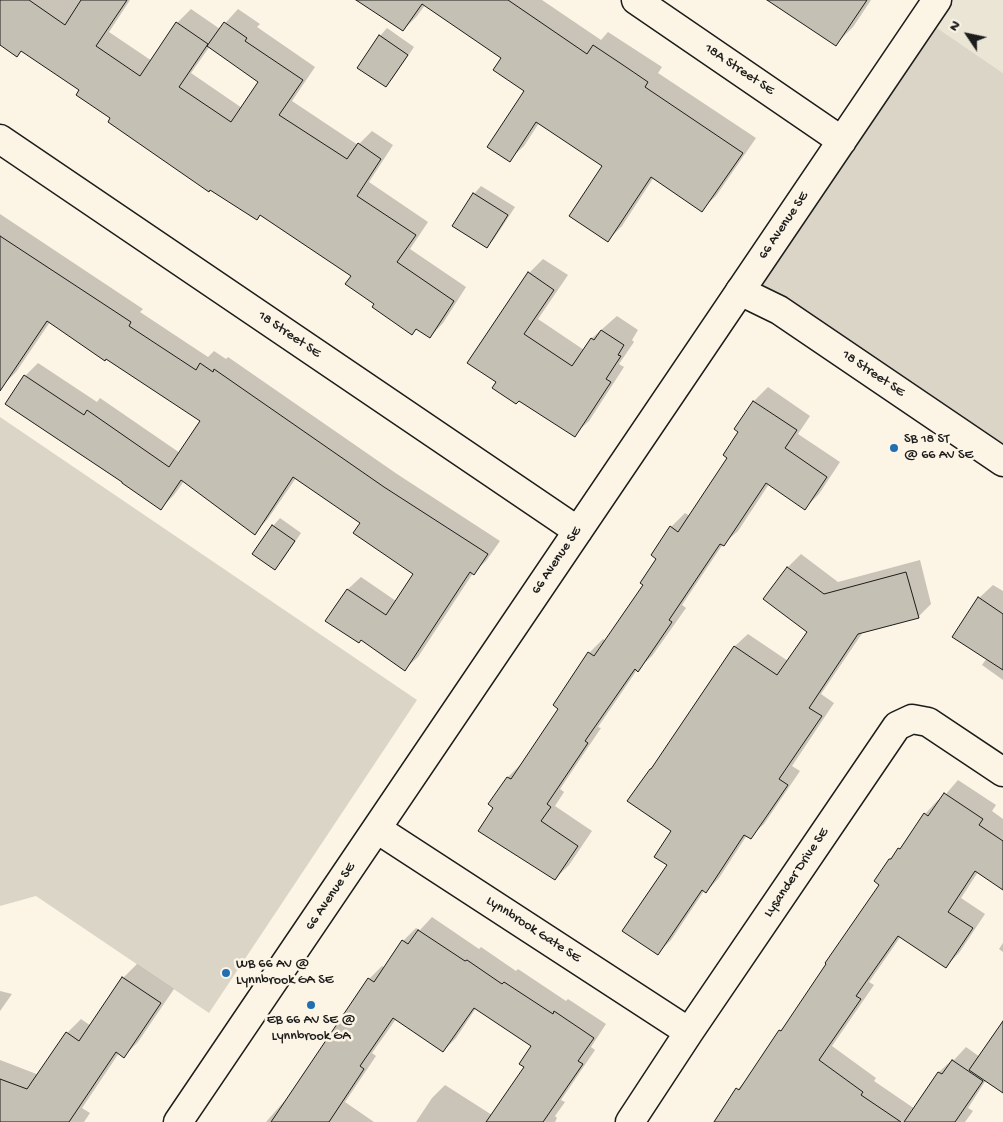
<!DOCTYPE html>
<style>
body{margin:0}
#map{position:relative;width:1003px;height:1122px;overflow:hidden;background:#fcf5e5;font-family:"Gochi Hand",sans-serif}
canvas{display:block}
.north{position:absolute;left:943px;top:10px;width:50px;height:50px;-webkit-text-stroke:4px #fcf5e5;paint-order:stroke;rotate:304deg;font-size:14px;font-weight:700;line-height:20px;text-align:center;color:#1c1c1c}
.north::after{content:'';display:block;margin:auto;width:18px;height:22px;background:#1c1c1c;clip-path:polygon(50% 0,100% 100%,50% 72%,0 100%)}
</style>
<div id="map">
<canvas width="1003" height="1122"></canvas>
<div class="north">N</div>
</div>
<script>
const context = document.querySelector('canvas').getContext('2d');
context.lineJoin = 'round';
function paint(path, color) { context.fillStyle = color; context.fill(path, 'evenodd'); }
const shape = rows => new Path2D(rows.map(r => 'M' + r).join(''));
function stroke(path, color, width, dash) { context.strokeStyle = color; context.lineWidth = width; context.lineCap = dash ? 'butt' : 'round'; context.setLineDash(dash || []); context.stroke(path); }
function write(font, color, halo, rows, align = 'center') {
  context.font = font + ' "Gochi Hand",sans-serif'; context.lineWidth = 5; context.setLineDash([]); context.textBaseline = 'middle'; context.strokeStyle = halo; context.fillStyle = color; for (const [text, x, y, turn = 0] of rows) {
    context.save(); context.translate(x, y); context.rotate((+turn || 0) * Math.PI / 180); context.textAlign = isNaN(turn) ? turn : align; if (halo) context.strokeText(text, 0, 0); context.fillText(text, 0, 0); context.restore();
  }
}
paint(shape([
 [937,0,1003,0,1003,73,924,19]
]), '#ebe5d6');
paint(shape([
 [924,19,1003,73,1003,462,740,291],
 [0,417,417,700,209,1013,36,896,0,906]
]), '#dbd5c8');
paint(shape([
 [0,0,130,0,109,32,152,61,177,23,191,9,220,29,238,9,260,24,257,27,315,67,292,101,358,145,372,131,393,145,369,182,428,222,410,249,466,287,443,323,430,337,417,328,412,333,376,304,353,275,261,214,257,219,112,118,81,90,22,50,0,43],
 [210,46,260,81,242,108,191,73],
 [358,0,542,0,601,40,608,32,662,67,658,73,756,138,716,196,701,210,654,177,622,226,608,240,603,166,539,123,524,146,509,160,525,90,503,58,425,5,417,16,403,30],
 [784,0,871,0,853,27,835,45],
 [387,28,414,47,393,78,386,85,380,36],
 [481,186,515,207,494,239,487,247,454,225,474,194],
 [0,214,143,309,140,312,208,357,214,351,226,359,228,357,397,474,500,541,486,561,473,573,418,657,405,669,361,639,327,620,348,589,361,577,396,601,415,573,362,522,296,478,267,520,254,533,184,481,174,495,161,508,6,404,25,376,38,363,97,402,100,398,180,453,202,421,50,322,16,372,3,385,0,383],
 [543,259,568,275,538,319,584,350,592,338,617,316,638,330,632,340,634,342,619,364,624,367,589,421,574,435,498,382,529,273],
 [768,387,810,416,798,434,840,462,819,494,805,508,769,484,738,531,723,544,682,605,686,608,652,656,637,670,598,727,601,728,560,789,564,792,555,806,592,831,569,865,555,879,495,808,490,804,508,777,522,763,560,709,589,653,603,639,606,641,645,584,658,559,671,527,685,513,690,516,729,457,740,432,736,429,754,401],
 [280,518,301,533,282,561,275,568,273,526],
 [801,554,838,582,920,560,931,604,918,617,863,632,821,694,834,703,792,766,800,771,764,824,750,837,747,835,719,878,706,892,704,891,671,940,658,953,673,830,651,769,656,764,734,647,748,634,788,661,808,631,764,599,788,567],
 [993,585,1003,591,1003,680,982,665,987,658,979,598],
 [958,780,996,805,992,811,1003,819,1003,879,978,872,961,898,985,914,959,953,946,966,901,936,869,982,874,985,832,1046,876,1078,874,1081,915,1109,939,1072,953,1059,954,1060,966,1047,980,1057,1003,1023,1003,1091,986,1080,968,1108,973,1111,965,1122,713,1122,728,1100,749,1077,780,1031,788,1023,881,884,890,859,905,843,925,814,938,800,940,801],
 [432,917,479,949,481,947,516,971,518,969,566,1001,568,999,606,1024,591,1047,595,1050,561,1100,565,1102,555,1116,557,1118,555,1122,416,1122,432,1098,445,1085,492,1115,525,1066,532,1046,476,1008,456,1038,443,1051,396,1019,372,1053,376,1056,345,1102,374,1122,266,1122,295,1089,369,979,382,966,385,968,403,941,416,928,420,930],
 [1003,943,1003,952,999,949],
 [137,964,174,989,138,1042,124,1056,119,1053,82,1108,90,1113,84,1122,6,1122,0,1120,0,1060,39,1075,67,1033,81,1019,91,1026,123,978],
 [0,991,12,994,0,1011]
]), '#0003');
const building = shape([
 [0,0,29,0,65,25,81,0,127,0,96,46,140,76,176,22,208,44,179,87,231,122,258,82,207,46,224,22,247,38,245,41,303,80,279,115,347,159,358,143,381,159,357,196,416,235,397,262,454,301,430,338,416,329,412,335,372,307,374,304,345,284,351,276,260,215,257,220,210,190,209,192,108,122,110,118,76,95,79,90,21,51,17,57,0,45,0,0],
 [356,0,508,0,587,54,593,45,623,65,648,82,645,87,743,153,702,212,651,177,608,242,569,216,602,166,536,122,510,162,487,147,524,91,493,70,501,58,422,4,403,31,356,0],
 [767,0,867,0,836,46,767,0],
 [379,35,408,55,386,87,357,68,379,35],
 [473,193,508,215,487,248,452,226,473,193],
 [0,236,131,322,129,326,196,370,200,363,213,372,214,369,384,487,488,554,474,575,470,572,405,671,361,640,359,643,325,621,347,589,386,615,413,574,353,533,360,523,293,477,255,535,181,480,161,510,122,483,122,482,5,404,24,375,84,415,87,410,169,467,200,421,106,359,105,361,47,321,0,391,0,236],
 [528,272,554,290,524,334,572,366,591,338,594,340,601,330,624,345,618,355,621,356,606,379,611,382,575,437,519,401,516,404,492,388,496,382,467,363,528,272],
 [753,401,797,430,785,448,827,477,805,510,766,483,724,546,720,544,669,620,672,622,638,672,635,669,585,741,588,743,547,804,551,807,541,821,578,846,555,880,478,831,493,808,488,804,507,777,511,779,558,709,553,705,588,652,594,656,643,585,640,583,656,559,651,555,670,526,678,532,727,458,723,455,738,432,734,429,753,401],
 [272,525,295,541,275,570,252,554,272,525],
 [787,567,824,594,906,572,919,618,858,634,809,708,822,716,779,779,788,785,751,839,744,835,706,893,702,890,658,955,622,931,667,865,654,857,671,831,627,801,650,769,651,769,734,646,777,675,807,632,763,599,787,567],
 [978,597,1003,614,1003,670,952,637,978,597],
 [944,793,983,819,979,825,1003,841,1003,890,975,871,948,912,973,928,946,968,898,936,856,996,861,999,819,1060,863,1092,861,1095,901,1122,714,1122,736,1088,739,1090,779,1030,781,1031,826,964,825,963,879,885,874,881,889,859,891,859,898,848,900,849,924,813,928,816,944,793],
 [418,930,465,961,467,960,502,984,504,982,553,1014,554,1011,594,1038,578,1061,583,1064,543,1122,486,1122,524,1067,519,1064,531,1046,474,1008,443,1052,393,1018,360,1066,364,1069,329,1122,271,1122,368,978,374,982,402,940,408,944,418,930],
 [122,977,161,1003,124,1058,116,1052,69,1122,0,1122,0,1079,27,1089,66,1032,79,1041,122,977],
 [1003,1021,1003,1093,969,1070,1003,1021],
 [952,1060,983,1081,955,1122,904,1122,938,1072,942,1074,952,1060]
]);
paint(building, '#c4c0b3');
stroke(building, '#1c1c1c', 1);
const street = shape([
 [636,0,842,141],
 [0,139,578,531],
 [377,829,689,1032],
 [178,1122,937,0],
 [630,1122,689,1032,897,726,912,719,928,722,1003,772]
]);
const secondary = shape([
 [740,291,779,310,1003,462]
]);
stroke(street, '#1c1c1c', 31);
stroke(secondary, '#1c1c1c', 31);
stroke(street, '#fcf5e5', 28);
stroke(secondary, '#fcf5e5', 28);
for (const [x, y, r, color] of [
 [894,448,5,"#1f6fb2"],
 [226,973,5,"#1f6fb2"],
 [311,1005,5,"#1f6fb2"]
]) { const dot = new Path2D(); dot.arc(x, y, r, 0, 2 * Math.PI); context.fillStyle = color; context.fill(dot); stroke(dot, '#fcf5e5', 2); }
write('14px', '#1c1c1c', '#fcf5e5', [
 ["18A Street SE",739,70,34],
 ["66 Avenue SE",784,226,-56],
 ["18 Street SE",289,335,34],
 ["18 Street SE",873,374,34],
 ["66 Avenue SE",557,561,-56],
 ["Lysander Drive SE",797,873,-56],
 ["66 Avenue SE",331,897,-56],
 ["Lynnbrook Gate SE",533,930,33]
]);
write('14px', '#1c1c1c', '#fcf5e5', [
 ["SB 18 ST",904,440],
 ["@ 66 AV SE",904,456],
 ["WB 66 AV @",236,965],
 ["Lynnbrook GA SE",236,981],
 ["EB 66 AV SE @",311,1021,"center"],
 ["Lynnbrook GA",311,1037,"center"]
], 'left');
</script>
